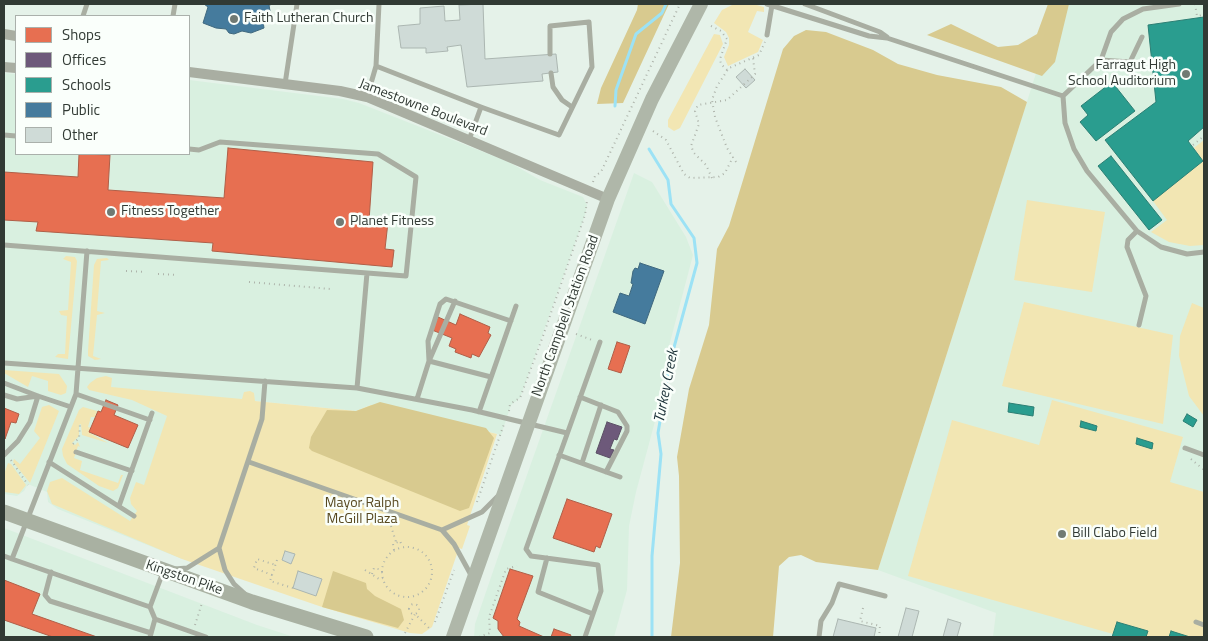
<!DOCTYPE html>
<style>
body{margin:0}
#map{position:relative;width:1208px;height:641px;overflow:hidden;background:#e5f2e9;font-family:"Titillium Web",sans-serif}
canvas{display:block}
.frame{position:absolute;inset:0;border:5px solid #313a34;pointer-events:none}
.legend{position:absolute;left:15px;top:15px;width:175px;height:140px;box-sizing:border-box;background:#fafffb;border:1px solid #aab0ab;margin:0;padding:6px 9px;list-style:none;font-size:15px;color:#313a34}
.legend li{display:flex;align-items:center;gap:10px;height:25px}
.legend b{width:25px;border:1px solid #aab0ab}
</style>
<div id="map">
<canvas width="1208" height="641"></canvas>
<div class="frame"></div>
<ul class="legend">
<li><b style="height:14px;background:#e76f51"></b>Shops</li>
<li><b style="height:14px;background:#6d597a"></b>Offices</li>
<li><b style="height:14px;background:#2a9d8f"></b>Schools</li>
<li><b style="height:14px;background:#457b9d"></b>Public</li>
<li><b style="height:14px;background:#cfdbd7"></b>Other</li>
</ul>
</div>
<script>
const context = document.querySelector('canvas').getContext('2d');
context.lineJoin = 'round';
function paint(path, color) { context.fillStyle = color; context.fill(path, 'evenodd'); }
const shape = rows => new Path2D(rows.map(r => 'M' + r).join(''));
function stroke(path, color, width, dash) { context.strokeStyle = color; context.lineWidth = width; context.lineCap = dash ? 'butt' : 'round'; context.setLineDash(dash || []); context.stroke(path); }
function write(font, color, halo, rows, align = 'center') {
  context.font = font + ' "Titillium Web",sans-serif'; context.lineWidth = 5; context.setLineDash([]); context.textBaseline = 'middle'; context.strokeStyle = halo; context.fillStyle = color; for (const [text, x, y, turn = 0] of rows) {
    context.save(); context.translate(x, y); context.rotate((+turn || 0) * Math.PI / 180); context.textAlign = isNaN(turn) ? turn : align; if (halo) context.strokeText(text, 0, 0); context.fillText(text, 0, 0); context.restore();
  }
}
paint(shape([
 [1058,4,1204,4,1204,637,993,637,996,613,878,570],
 [4,73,16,74,16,154,189,154,189,80,343,99,359,103,509,162,540,180,583,197,587,205,585,215,520,398,511,405,501,435,452,422,371,405,356,411,255,401,182,559,58,509,48,502,47,492,28,484,24,491,17,496,4,494],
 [634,173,652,182,686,237,693,255,668,350,661,399,636,492,629,526,627,590,614,637,474,637,475,624,500,551],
 [4,528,257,625,294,637,4,637]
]), '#d9f0e0');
paint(shape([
 [734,4,753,4,764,7,764,12,757,11,748,32,763,40,758,52,728,66,724,57,729,45,729,38,726,32,714,23,722,10],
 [714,34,720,35,723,44,680,128,674,131,668,127,668,120],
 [1204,140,1204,245,1190,246,1169,242,1151,232,1167,220,1153,201,1203,161,1194,148],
 [1027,200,1105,212,1092,292,1014,280],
 [66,256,75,257,77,261,68,359,55,357,58,354,65,354,67,316,61,315,59,311,68,310,71,262,63,259],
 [107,258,109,260,101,261,97,311,105,313,97,315,93,356,101,359,95,360,88,356,88,351,94,265,97,259],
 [1024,302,1173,335,1163,424,1002,386],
 [1192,303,1204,308,1204,416,1189,396,1179,356,1180,336],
 [4,370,59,374,67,386,66,393,61,395,48,391,48,381,32,376,28,387,4,373],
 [106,376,112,378,111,387,242,399,244,392,250,391,254,393,255,401,356,411,371,405,380,405,497,434,467,525,470,526,462,549,459,548,432,627,422,634,410,633,322,607,182,559,52,504,47,491,50,482,62,478,130,521,137,511,131,504,130,498,136,482,144,485,167,416,132,400,89,390,87,387,90,383,97,378],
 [1052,400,1183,437,1170,482,1204,492,1204,637,1112,637,1113,634,908,576,952,420,1039,445],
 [49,405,59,411,30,483,13,462,14,459,20,464,40,438,34,431,42,407],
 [83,407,97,411,95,417,91,417,88,427,91,428,90,433,108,443,82,435,81,424,79,425,79,436,72,443,75,445,78,442,80,447,78,446,74,458,82,461,80,470,118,483,121,475,123,475,118,488,113,491,99,486,67,464,63,456,62,449,79,410],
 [8,463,11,464,26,485,19,494,4,492,4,474]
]), '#f2e6b3');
paint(shape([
 [638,4,669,4,623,103,597,104,601,88,637,10],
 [1048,4,1069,4,1055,62,1042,76,927,35,951,24,998,47,1018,45,1037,34],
 [806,30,826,32,873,50,898,64,937,75,1001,87,1027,102,878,570,816,562,801,555,789,557,779,566,773,637,671,637,680,563,679,476,677,457,689,389,709,325,717,249,729,226,783,49,794,36],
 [380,402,486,428,494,438,469,508,460,511,312,451,309,448,311,437,327,410,356,411],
 [333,571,366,583,367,589,375,596,401,609,404,620,398,628,322,607]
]), '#d8ca8f');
const shops = shape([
 [228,148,373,162,369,221,388,222,385,249,394,250,392,267,212,251,213,243,36,231,38,222,4,220,4,172,78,177,79,154,110,155,108,190,224,198,228,148],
 [460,314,490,327,488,333,491,335,479,357,472,354,471,358,455,352,456,349,449,346,452,338,432,330,438,317,456,325,460,314],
 [617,342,630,346,621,373,608,369,617,342],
 [106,400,118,405,114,415,138,425,128,448,89,432,98,411,101,412,106,400],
 [4,408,19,414,16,423,11,422,5,439,4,408],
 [567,499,612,514,600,548,596,546,594,552,553,538,567,499],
 [510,569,533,576,517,619,520,622,519,626,544,637,504,637,498,629,498,621,493,618,510,569],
 [4,580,40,594,32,614,97,637,53,637,4,620,4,580],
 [554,629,571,635,570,637,551,637,554,629]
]);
paint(shops, '#e76f51');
stroke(shops, '#b05f48', 1);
const offices = shape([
 [607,422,622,427,617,440,614,439,610,449,614,450,610,458,596,453,607,422]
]);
paint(offices, '#6d597a');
stroke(offices, '#5b5065', 1);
const schools = shape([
 [1204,17,1204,127,1188,141,1203,161,1153,201,1105,140,1156,102,1148,25,1204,17],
 [1112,82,1135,111,1096,141,1080,122,1088,115,1081,106,1112,82],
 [1111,156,1162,220,1149,230,1098,166,1111,156],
 [1009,403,1034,407,1033,416,1008,412,1009,403],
 [1187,414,1197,420,1193,427,1183,421,1187,414],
 [1081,421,1097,426,1096,431,1080,427,1081,421],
 [1137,438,1153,443,1152,449,1136,444,1137,438],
 [1117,622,1148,631,1146,637,1112,637,1117,622],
 [1171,631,1190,637,1169,637,1171,631]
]);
paint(schools, '#2a9d8f');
stroke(schools, '#2c7f74', 1);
const public = shape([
 [204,4,274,4,269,5,270,11,262,15,264,28,251,33,242,31,234,34,229,33,226,29,216,28,203,23,208,7,204,4],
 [640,263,664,271,645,324,613,312,620,293,629,296,633,284,631,283,633,271,635,268,638,269,640,263]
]);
paint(public, '#457b9d');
stroke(public, '#3f687e', 1);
stroke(shape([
 [615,106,616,90,636,34,662,13,666,4],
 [649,149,668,180,671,204,694,238,697,263,670,362,658,433,661,454,652,556,652,637]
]), '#9ce2f5', 3);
const building = shape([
 [483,4,485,59,556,54,558,72,542,74,543,81,467,87,461,45,447,47,448,51,426,53,426,48,401,48,398,26,420,24,420,8,444,6,445,21,460,20,459,5,483,4],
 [745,69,755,80,746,88,736,77,745,69],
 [285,551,295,554,291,564,282,560,285,551],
 [298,571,322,579,316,596,293,588,298,571],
 [906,608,919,611,912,637,898,637,906,608],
 [838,619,876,628,874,637,833,637,838,619],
 [948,619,961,623,957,637,943,637,948,619]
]);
paint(building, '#cfdbd7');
stroke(building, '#abb6b1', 1);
stroke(shape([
 [1195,4,1197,16,1204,15],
 [711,26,721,31,727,39,720,59,721,64,727,70],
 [653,131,666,140,684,174,690,178,718,177,725,173,733,157],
 [1193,145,1204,136],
 [736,162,727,148,715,117,712,100,717,86,729,68,759,55,765,42],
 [712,178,706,165,694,153,691,146,699,124,695,111,698,105,727,100,753,76,755,74,753,58],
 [593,182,595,176,601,172,680,4],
 [126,271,145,272],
 [158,274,178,275],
 [249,282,331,289],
 [576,334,592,340],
 [509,411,510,404,520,398,543,336,585,215,587,201],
 [73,444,79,438,80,424],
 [1191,459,1204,470],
 [11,460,28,485],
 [477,502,504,424],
 [391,526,396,542],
 '382 572a25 25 0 1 1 50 0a25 25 0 1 1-50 0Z',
 [394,550,393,544,400,541,402,546],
 [277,560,270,581,293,588],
 [365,570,379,579,383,578],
 [372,574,374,568,382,570],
 [272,575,254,568,257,559,276,565],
 '409 609a5 5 0 1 1 10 0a5 5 0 1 1-10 0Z',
 [863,608,860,621,880,626,879,637],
 [435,622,454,570],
 [195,625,202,603],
 [405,633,415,614,430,629],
 [479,637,490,633,489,617,506,569,517,566]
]), '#aeb4ab', 2, [1, 4]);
stroke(shape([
 [767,4,869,36,887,38,1063,96],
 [805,4,880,32,887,37],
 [83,16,87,4],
 [173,16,175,4],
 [767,35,772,5],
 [1101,60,1130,62,1142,37],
 [376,66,481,107],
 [551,73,553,87,562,100,572,107],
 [285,84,297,4],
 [1063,96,1065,123,1074,149,1087,171,1137,231,1161,247,1187,254,1204,252],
 [1063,96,1101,60,1111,32,1123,19,1143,9,1179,4],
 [367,97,376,66,379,4],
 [4,135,16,136],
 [469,140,481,107,559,135,592,67,589,22,550,26,550,54],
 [1137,231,1128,240,1127,247,1146,296,1139,325],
 [4,245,406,276,416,177,378,154,220,142,199,150,189,149],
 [367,273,357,388,472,410,567,433],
 [429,361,428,341,440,304,446,299,511,321],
 [429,361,491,377],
 [4,363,357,388],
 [4,383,38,396],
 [76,394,150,420],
 [4,395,17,399,38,396],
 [580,397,618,412,627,426,627,431,606,472],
 [417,399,429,361,455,301],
 [479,412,516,306],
 [1185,448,1204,455],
 [76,452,132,471],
 [4,455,18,441,30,422,38,396,71,407],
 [559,455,620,477],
 [49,462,134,516],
 [249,462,442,530,454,544,471,575],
 [582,463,601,405],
 [119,506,152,413],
 [442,530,482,512,498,496],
 [4,556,12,559,76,394,87,251],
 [547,558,538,592,593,614],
 [12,559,150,607],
 [175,569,187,568,219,548],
 [51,572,45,595,50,601,151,633],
 [245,594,234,584,225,570,219,548,262,419,265,381],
 [155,619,206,637],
 [1196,622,1204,625],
 [150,637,155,619,150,607,163,572],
 [585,637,601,591,598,565,531,556,526,549,600,342],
 [819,637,821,621,832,603,839,584,885,596]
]), '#a9aea2', 5);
stroke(shape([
 [4,34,16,36],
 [4,67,16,68],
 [189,72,340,91,367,97,608,199]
]), '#a9aea2', 10);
stroke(shape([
 [453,637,608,199,652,99,701,4]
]), '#afb7a9', 14);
stroke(shape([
 [4,512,252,602,366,637]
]), '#a9b1a2', 15);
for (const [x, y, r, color] of [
 [234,19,5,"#707a73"],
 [1186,74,5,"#707a73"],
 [111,212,5,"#707a73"],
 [340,222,5,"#707a73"],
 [1062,534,5,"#707a73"]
]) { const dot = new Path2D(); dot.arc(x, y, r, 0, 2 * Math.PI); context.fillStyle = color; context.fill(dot); stroke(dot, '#fafffb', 2); }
write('14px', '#313a34', '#fafffb', [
 ["Faith Lutheran Church",244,19],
 ["Farragut High",1176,66,"right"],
 ["School Auditorium",1176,82,"right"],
 ["Fitness Together",121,212],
 ["Planet Fitness",350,222],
 ["Bill Clabo Field",1072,534]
], 'left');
write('14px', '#313a34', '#fafffb', [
 ["Jamestowne Boulevard",423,108,21],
 ["North Campbell Station Road",566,316,-70],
 ["Kingston Pike",184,578,19]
]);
write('14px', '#57481f', '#fafffb', [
 ["Mayor Ralph",362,504],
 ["McGill Plaza",362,520]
]);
write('italic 15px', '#192f36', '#fafffb', [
 ["Turkey Creek",667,386,-79]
]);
</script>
